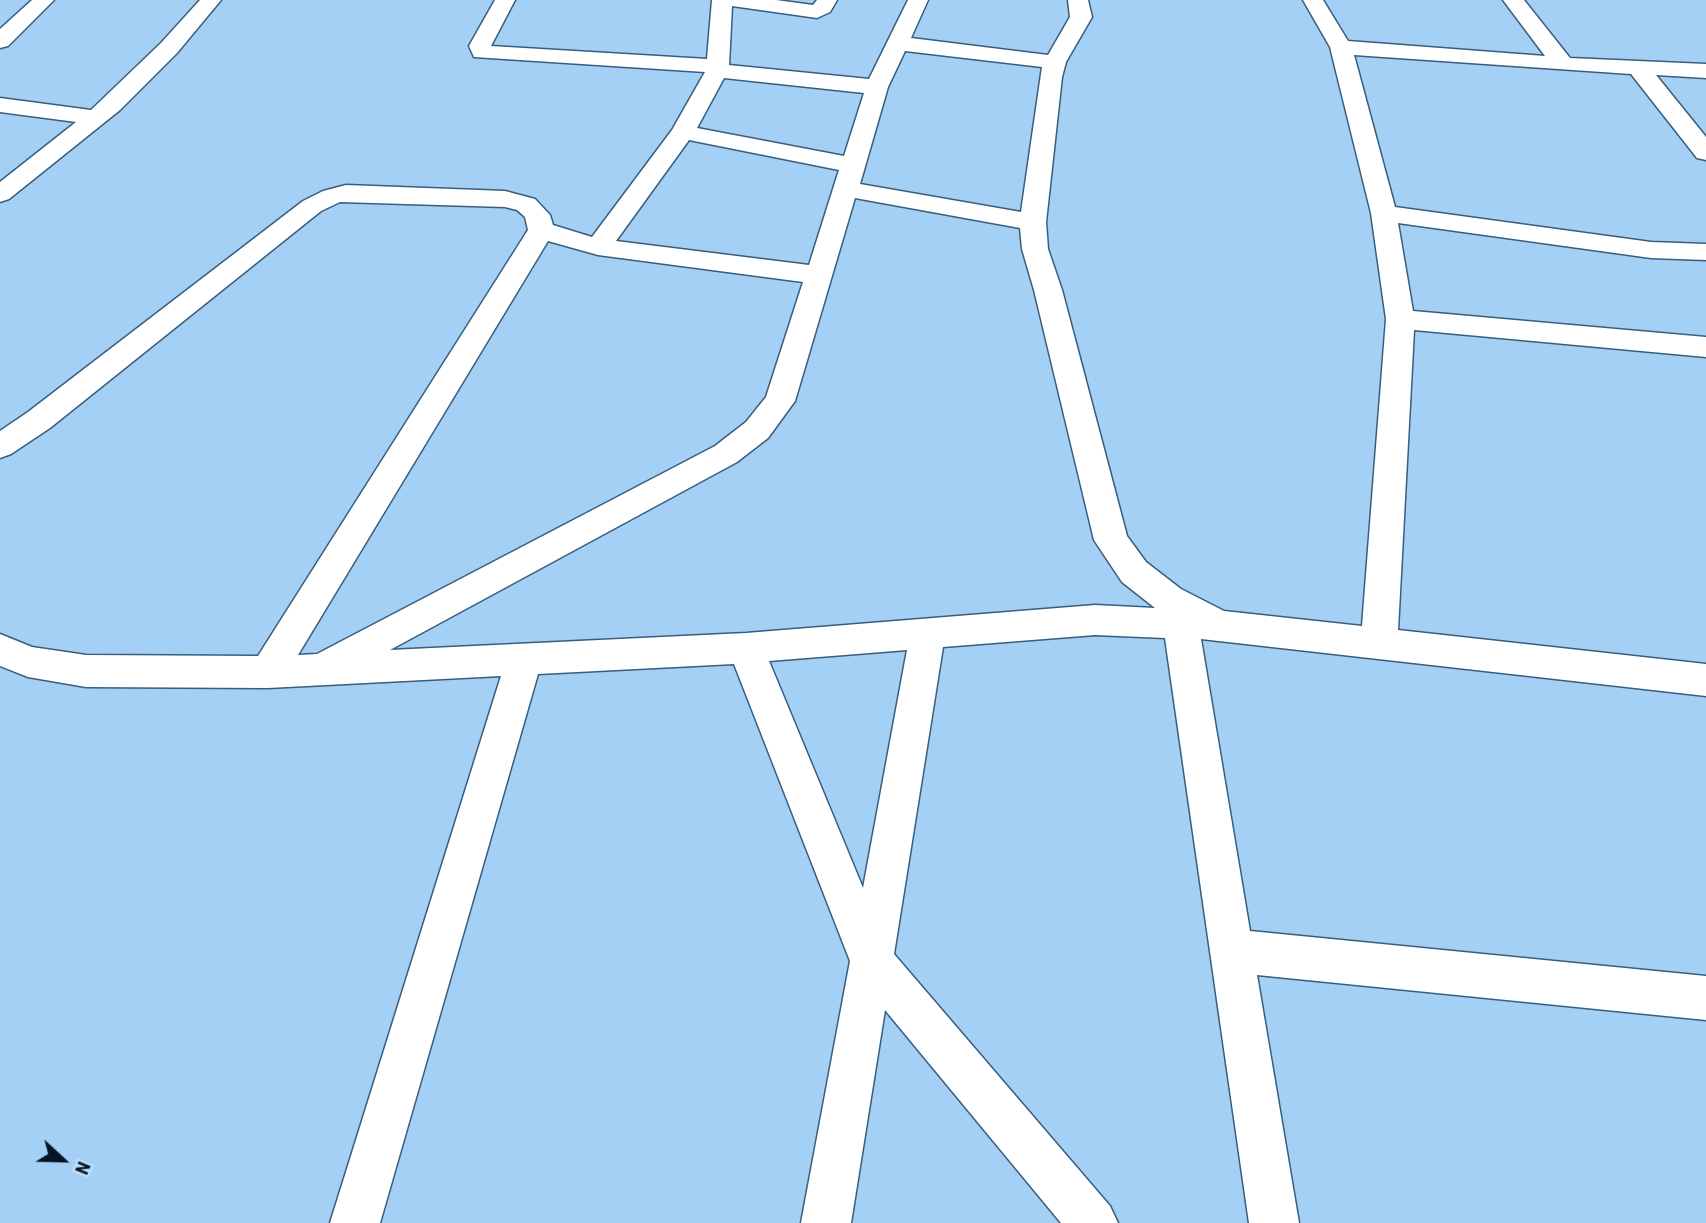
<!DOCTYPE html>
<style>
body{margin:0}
#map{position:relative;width:1706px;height:1223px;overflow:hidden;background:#a5d0f5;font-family:"Roboto Condensed",sans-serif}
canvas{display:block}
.north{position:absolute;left:28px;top:1125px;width:70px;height:70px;-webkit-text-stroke:5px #b9dcfa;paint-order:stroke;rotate:112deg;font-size:19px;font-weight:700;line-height:28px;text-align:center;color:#061623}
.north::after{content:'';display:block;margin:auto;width:24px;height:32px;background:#061623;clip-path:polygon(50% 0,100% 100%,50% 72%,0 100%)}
</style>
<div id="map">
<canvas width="1706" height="1223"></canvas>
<div class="north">N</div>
</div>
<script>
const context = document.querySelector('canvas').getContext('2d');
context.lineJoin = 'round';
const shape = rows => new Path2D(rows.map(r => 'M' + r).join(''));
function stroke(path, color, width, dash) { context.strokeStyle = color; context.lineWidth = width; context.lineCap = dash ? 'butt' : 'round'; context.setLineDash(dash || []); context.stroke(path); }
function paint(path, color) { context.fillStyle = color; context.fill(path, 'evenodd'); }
const street = shape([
 [32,0,54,0,8,46,0,48,0,29,32,0],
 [200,0,221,0,177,53,120,110,9,199,0,202,0,182,76,122,0,112,0,98,91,110,161,43,200,0],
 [495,0,515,0,491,46,707,59,712,0,776,0,813,5,817,0,837,0,830,12,817,18,732,6,729,65,869,79,908,0,928,0,911,38,1048,55,1070,17,1068,0,1088,0,1092,17,1066,62,1062,77,1046,222,1048,249,1062,290,1127,536,1146,562,1181,589,1224,611,1362,626,1386,319,1371,213,1330,47,1303,0,1323,0,1348,41,1545,56,1503,0,1524,0,1570,58,1706,64,1706,78,1656,75,1706,137,1706,160,1697,158,1631,74,1354,55,1395,207,1651,242,1706,244,1706,260,1651,258,1398,223,1413,311,1706,337,1706,357,1414,330,1398,630,1706,664,1706,696,1201,639,1250,931,1706,976,1706,1020,1257,975,1299,1223,1249,1223,1165,638,1095,635,943,647,894,954,1110,1206,1118,1223,1061,1223,885,1010,851,1223,801,1223,850,961,734,664,538,674,380,1223,330,1223,501,676,268,688,86,687,28,677,0,666,0,634,32,647,86,655,258,656,528,230,525,217,517,210,505,207,340,202,321,211,50,428,11,454,0,458,0,431,28,412,303,201,323,191,346,185,505,191,535,199,550,215,553,225,592,237,672,130,705,72,474,57,469,46,495,0],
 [905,51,1042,67,1021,212,860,184,888,87,905,51],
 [724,78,864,93,844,156,697,128,724,78],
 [689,140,839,170,809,265,616,241,689,140],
 [855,198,1020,228,1022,249,1034,290,1094,540,1122,582,1155,608,1095,605,746,633,390,650,737,462,768,438,795,401,855,198],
 [548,241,598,255,803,282,766,397,746,422,715,446,317,654,298,655,548,241],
 [907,650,863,888,769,661,907,650]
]);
stroke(street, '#375e7e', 3);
paint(street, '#fff');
</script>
